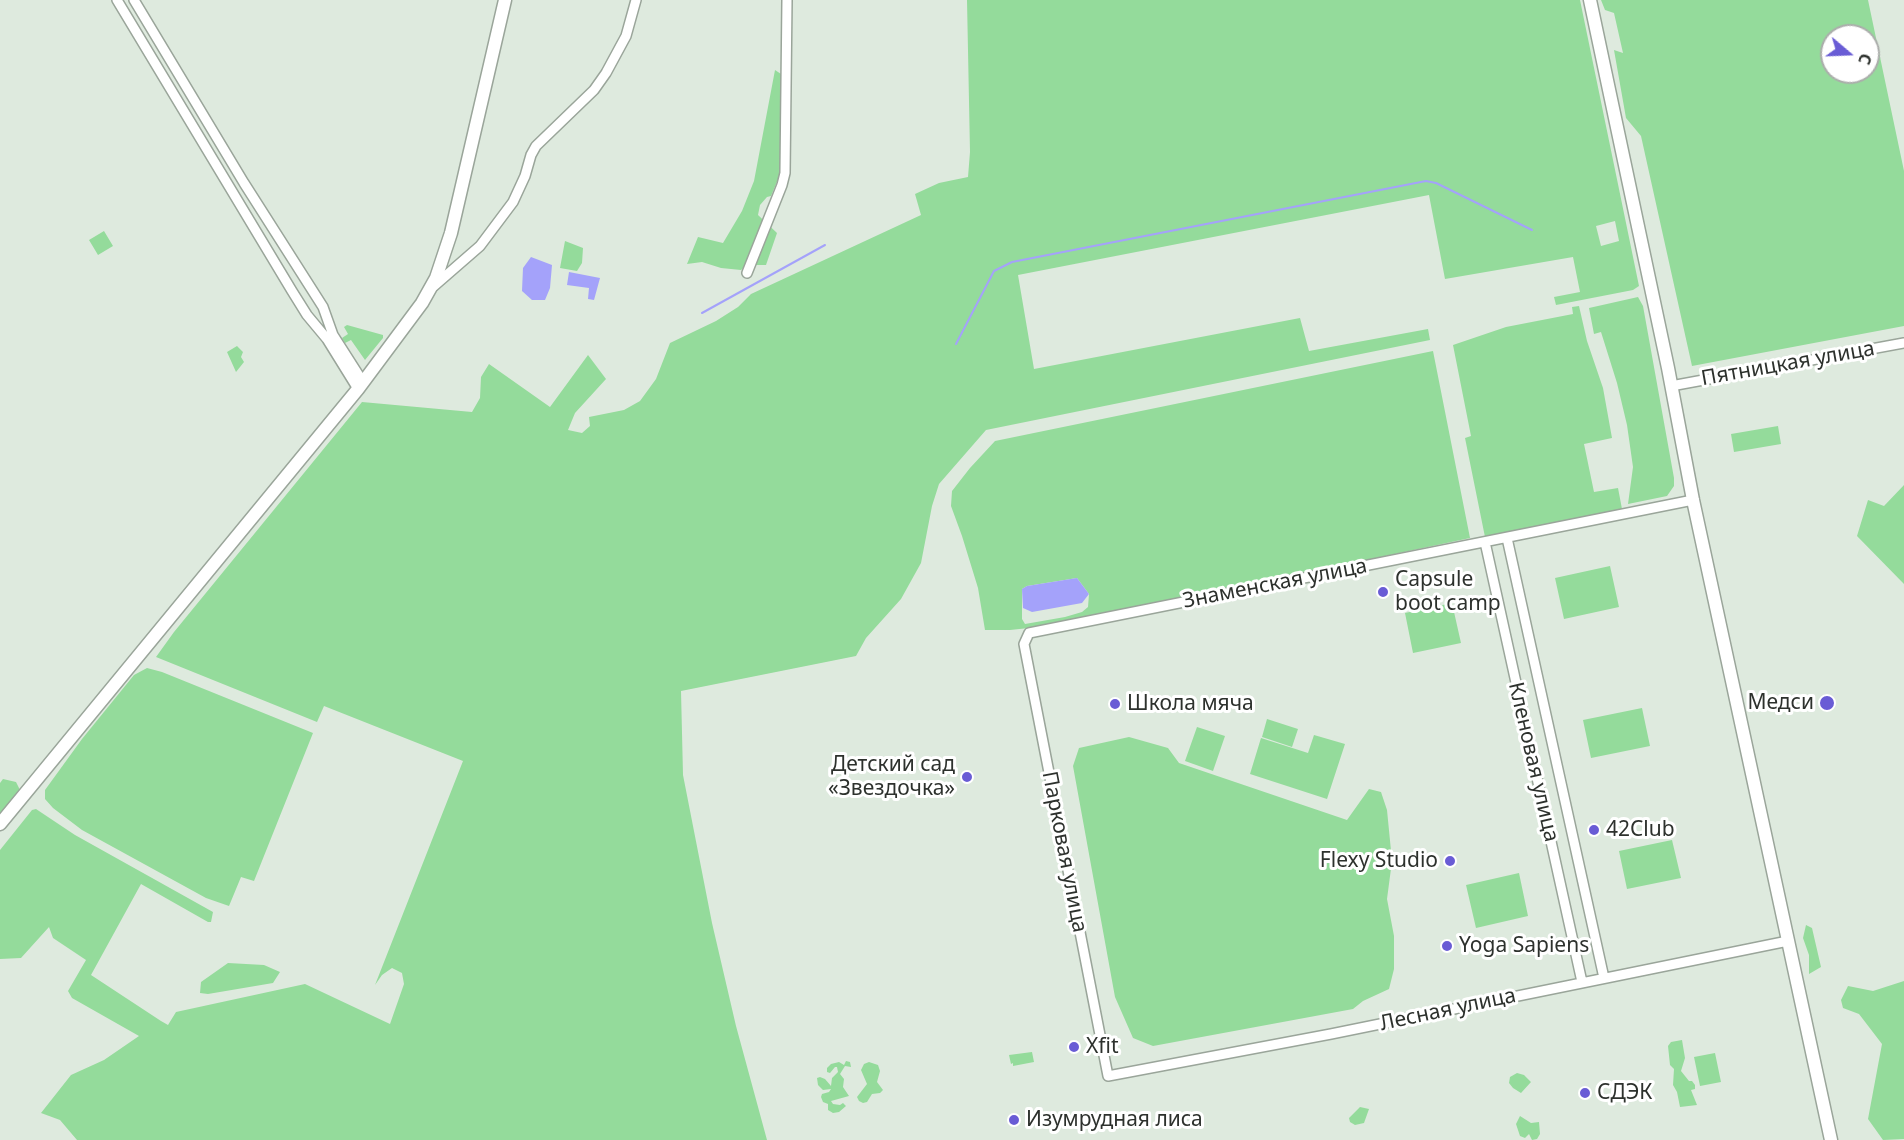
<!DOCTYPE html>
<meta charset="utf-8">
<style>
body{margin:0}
#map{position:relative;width:1904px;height:1140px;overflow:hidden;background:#deeade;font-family:"Noto Sans",sans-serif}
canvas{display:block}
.north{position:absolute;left:1820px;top:24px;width:60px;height:60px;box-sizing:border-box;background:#fff;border:2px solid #abadab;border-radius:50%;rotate:109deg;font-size:16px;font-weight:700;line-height:24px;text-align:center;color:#2d312d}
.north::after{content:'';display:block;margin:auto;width:21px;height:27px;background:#695cd5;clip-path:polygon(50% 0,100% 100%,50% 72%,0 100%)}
</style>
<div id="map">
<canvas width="1904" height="1140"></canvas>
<div class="north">С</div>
</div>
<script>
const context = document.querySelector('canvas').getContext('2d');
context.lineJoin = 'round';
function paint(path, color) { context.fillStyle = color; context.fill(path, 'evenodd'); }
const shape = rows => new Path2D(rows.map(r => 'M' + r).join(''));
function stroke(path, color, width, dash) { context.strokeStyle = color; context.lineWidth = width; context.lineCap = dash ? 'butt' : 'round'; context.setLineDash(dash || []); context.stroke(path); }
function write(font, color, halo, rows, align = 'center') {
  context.font = font + ' "Noto Sans",sans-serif'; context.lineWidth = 6; context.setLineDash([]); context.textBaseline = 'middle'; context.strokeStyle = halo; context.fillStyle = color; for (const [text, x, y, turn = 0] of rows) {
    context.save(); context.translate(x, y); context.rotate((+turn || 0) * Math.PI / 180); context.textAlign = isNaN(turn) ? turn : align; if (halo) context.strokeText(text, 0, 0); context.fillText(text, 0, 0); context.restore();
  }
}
paint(shape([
 [967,0,1580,0,1639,286,1633,290,1556,305,1554,297,1580,292,1573,257,1445,279,1429,195,1018,275,1034,369,1300,318,1309,351,1428,329,1430,340,986,430,939,484,932,506,921,563,901,599,866,638,856,656,681,691,683,775,712,923,736,1026,767,1140,77,1140,60,1120,41,1113,71,1075,104,1060,139,1036,72,998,68,991,86,960,53,938,49,927,21,958,0,959,0,850,32,810,36,809,75,835,213,912,211,922,208,922,141,884,91,975,161,1021,168,1025,176,1012,305,984,390,1024,404,984,402,973,392,968,382,975,375,985,463,761,324,706,317,722,156,657,174,632,362,402,472,412,480,398,481,377,489,364,550,407,588,355,606,379,575,413,568,430,582,433,590,426,589,417,624,410,640,401,656,379,670,343,716,321,738,307,751,294,921,215,915,194,939,183,968,177,970,152],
 [1615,221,1619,241,1601,246,1596,226],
 [1601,0,1868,0,1904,171,1904,326,1692,366,1641,136,1626,118,1614,50,1623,53,1614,13,1605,10],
 [1832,36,1868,36,1868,72,1832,72],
 [775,70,781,74,782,151,779,177,771,196,767,197,760,205,758,215,777,233,766,265,747,265,741,270,721,268,702,262,687,264,698,237,723,243,742,211,754,181],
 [104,231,113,246,98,255,89,240],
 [565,241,583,248,582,263,577,271,560,268],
 [1638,297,1643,306,1674,478,1674,486,1667,496,1628,504,1633,467,1627,425,1617,383,1601,332,1594,334,1589,308],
 [1579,306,1587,341,1603,388,1612,438,1584,444,1594,492,1618,488,1622,509,1485,537,1465,438,1471,436,1453,345,1506,327,1573,314,1572,307],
 [347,325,383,335,383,338,365,360,351,340,345,343,342,338,348,334,344,327],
 [237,346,243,352,241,357,244,362,236,372,227,352],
 [1433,351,1470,538,1183,599,1029,628,1010,630,985,630,978,588,962,536,951,506,952,491,970,468,995,441],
 [1077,578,1089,594,1088,607,1082,612,1065,617,1025,624,1022,619,1022,589,1027,586],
 [1778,426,1781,444,1734,452,1731,434],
 [1904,485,1904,584,1857,536,1868,500,1884,506],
 [1610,566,1619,607,1564,619,1555,578],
 [1452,603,1461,643,1413,653,1405,613],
 [147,668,162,672,313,733,254,881,241,877,229,906,206,898,82,830,53,808,45,799,45,790,82,739,134,675],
 [1642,708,1650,746,1591,758,1583,720],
 [1267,719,1298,729,1292,747,1262,737],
 [1197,727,1225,736,1213,771,1185,761],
 [1314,735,1345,744,1327,799,1250,774,1261,738,1308,753],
 [1129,737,1168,748,1179,763,1347,820,1369,789,1381,792,1387,810,1392,861,1387,899,1394,936,1394,969,1389,989,1363,1001,1353,1009,1153,1046,1133,1038,1115,997,1073,766,1079,748],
 [3,779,16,782,20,790,0,817,0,783],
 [1672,840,1681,878,1627,889,1619,851],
 [1519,873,1528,916,1476,928,1466,885],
 [1806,925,1812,928,1821,967,1809,974,1809,955,1803,938],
 [228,963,264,965,280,972,273,983,208,994,200,993,201,982],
 [1904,981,1904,1139,1883,1140,1868,1119,1882,1044,1859,1014,1843,1008,1841,1000,1848,986,1873,991],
 [1682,1040,1685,1058,1681,1071,1689,1081,1692,1081,1695,1085,1695,1089,1691,1090,1697,1105,1680,1107,1677,1092,1673,1085,1674,1069,1670,1065,1668,1046,1671,1042],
 [1032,1052,1034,1062,1013,1066,1013,1063,1011,1064,1009,1055],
 [1715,1053,1721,1082,1700,1086,1694,1057],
 [846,1061,850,1062,851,1067,845,1066,840,1074,844,1079,843,1087,849,1096,831,1101,833,1104,840,1105,843,1103,846,1106,839,1112,833,1113,828,1110,828,1104,823,1102,821,1097,822,1094,829,1092,831,1089,823,1090,818,1085,817,1078,820,1077,825,1079,831,1086,832,1078,838,1072,837,1067,835,1067,830,1073,827,1072,827,1068,831,1064,839,1062,844,1065],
 [869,1062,878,1065,880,1071,877,1082,883,1090,880,1093,872,1094,867,1102,863,1103,859,1101,857,1097,867,1084,861,1070,864,1064],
 [1517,1073,1524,1075,1531,1082,1521,1093,1513,1088,1509,1083,1510,1077],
 [1360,1107,1369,1109,1364,1123,1355,1125,1350,1122,1349,1118],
 [1520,1116,1531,1123,1539,1122,1540,1134,1537,1139,1532,1140,1529,1134,1525,1138,1520,1136,1516,1124]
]), '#94db9b');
paint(shape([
 [531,257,552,265,550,288,545,300,532,300,522,291,523,268],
 [569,272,600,278,594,300,588,299,589,288,567,285],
 [1077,578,1089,594,1082,603,1032,612,1023,608,1022,589,1027,586]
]), '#a4a2fa');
stroke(shape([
 [702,313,825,245],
 [956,344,994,271,1012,262,1426,181,1436,183,1532,230]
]), '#a4a2fa', 2);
const street = shape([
 [117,0,292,291,307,315,327,339,358,389],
 [134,0,244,183,323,307,333,335,363,382],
 [747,273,782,185,785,173,787,0],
 [434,286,480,246,513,202,525,176,531,155,536,146,594,90,606,73,626,36,636,0],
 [1671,386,1904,343],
 [1693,500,1029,633,1024,644,1108,1076,1331,1034,1788,941],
 [1507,538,1604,978],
 [1485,542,1582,982]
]);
const secondary = shape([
 [1590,0,1668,368,1693,500,1831,1140],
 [0,824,358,389,422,303,436,278,451,233,505,0]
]);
stroke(street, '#9aa59a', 12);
stroke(secondary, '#9aa59a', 15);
stroke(street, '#fff', 9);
stroke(secondary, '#fff', 12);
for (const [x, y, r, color] of [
 [1383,592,6,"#695cd5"],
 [1827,703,8,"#695cd5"],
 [1115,704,6,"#695cd5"],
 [967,777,6,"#695cd5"],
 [1594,830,6,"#695cd5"],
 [1450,861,6,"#695cd5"],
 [1447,946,6,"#695cd5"],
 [1074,1047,6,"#695cd5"],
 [1585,1093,6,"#695cd5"],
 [1014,1120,6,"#695cd5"]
]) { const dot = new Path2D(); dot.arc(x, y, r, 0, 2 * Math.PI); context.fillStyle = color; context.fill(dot); stroke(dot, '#fff', 2); }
write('21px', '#2d312d', '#fff', [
 ["Пятницкая улица",1788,364,-10],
 ["Знаменская улица",1275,584,-11],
 ["Кленовая улица",1533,762,77],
 ["Парковая улица",1064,852,79],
 ["Лесная улица",1448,1010,-12]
]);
write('21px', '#2d312d', '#fff', [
 ["Capsule",1395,580],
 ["boot camp",1395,604],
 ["Медси",1814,703,"right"],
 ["Школа мяча",1127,704],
 ["Детский сад",955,765,"right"],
 ["«Звездочка»",955,789,"right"],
 ["42Club",1606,830],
 ["Flexy Studio",1438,861,"right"],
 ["Yoga Sapiens",1459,946],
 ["Xfit",1086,1047],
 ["СДЭК",1597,1093],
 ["Изумрудная лиса",1026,1120]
], 'left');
</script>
